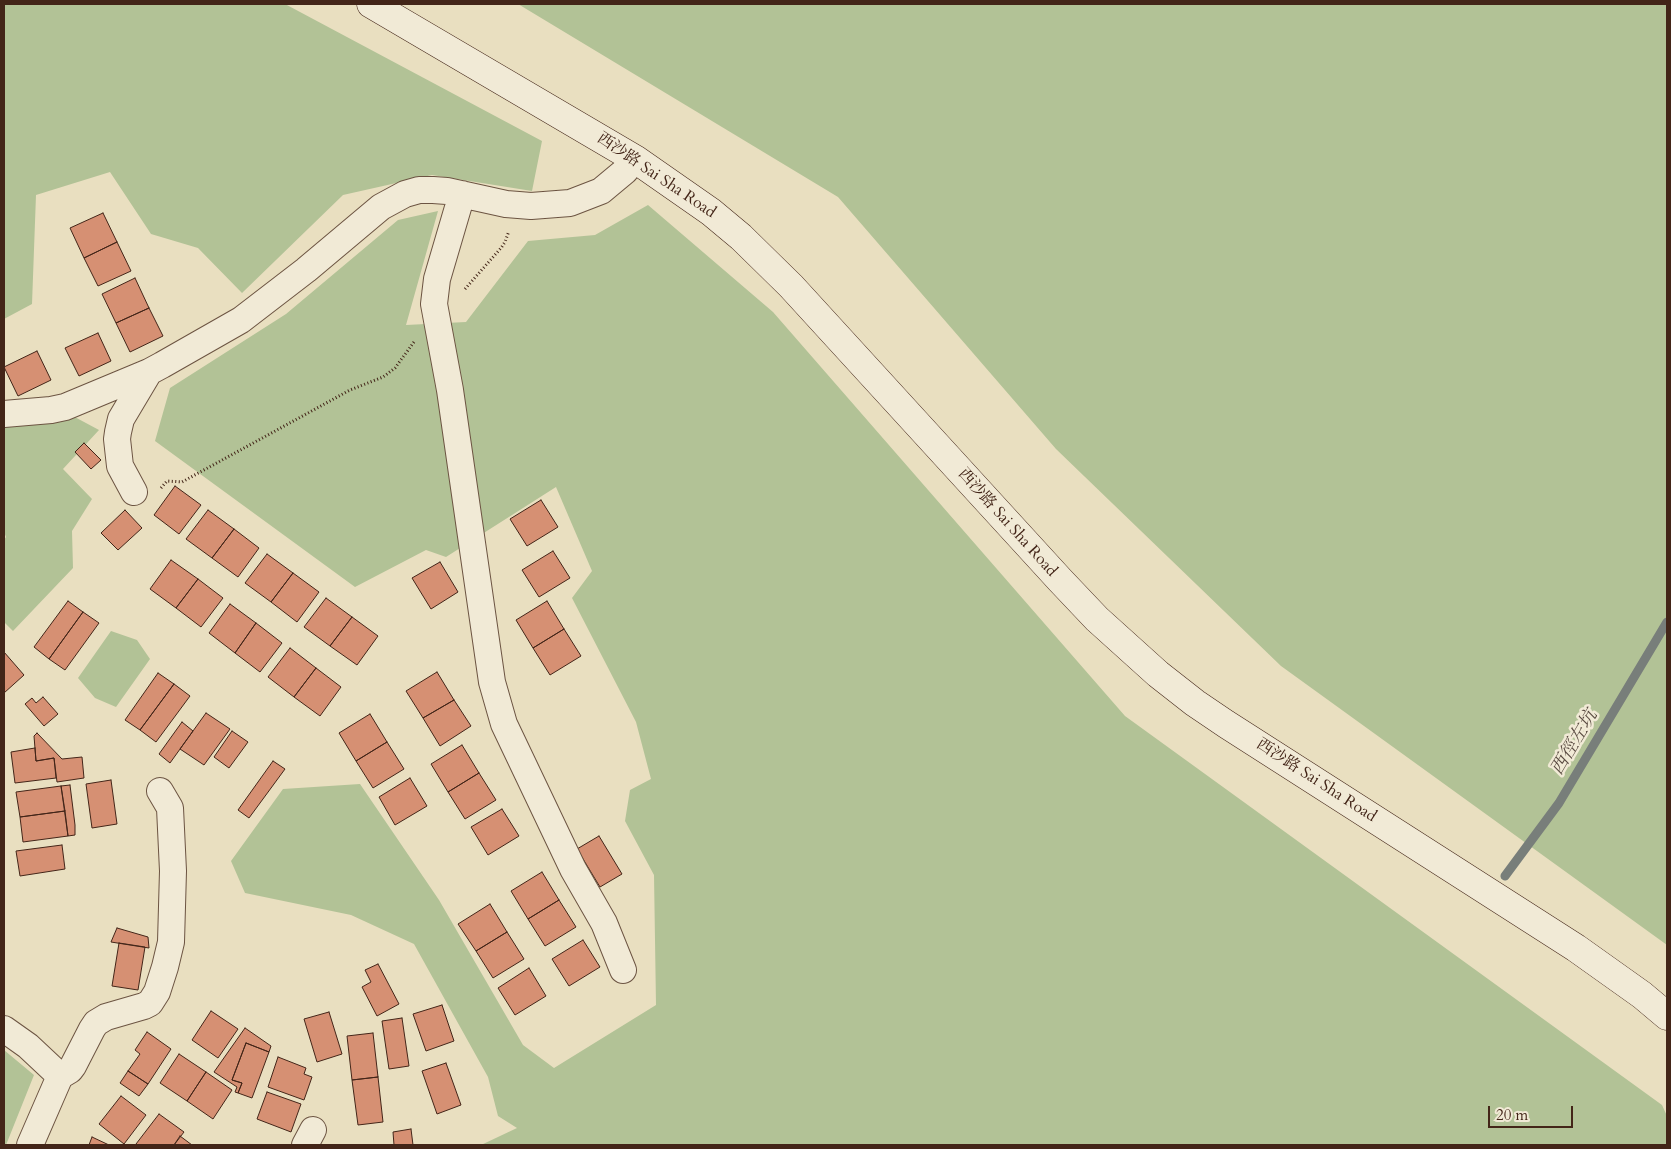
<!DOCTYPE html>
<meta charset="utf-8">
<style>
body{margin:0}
#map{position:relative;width:1671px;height:1149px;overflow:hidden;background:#e9dfc0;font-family:Cardo,serif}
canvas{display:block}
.frame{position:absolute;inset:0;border:5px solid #432518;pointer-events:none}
.scale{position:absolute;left:1488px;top:1106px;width:85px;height:22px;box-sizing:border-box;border:2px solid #432518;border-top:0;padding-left:6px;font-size:15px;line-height:18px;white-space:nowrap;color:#432518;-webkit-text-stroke:4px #f1ead6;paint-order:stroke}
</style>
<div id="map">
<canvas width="1671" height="1149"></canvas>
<div class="frame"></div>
<div class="scale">20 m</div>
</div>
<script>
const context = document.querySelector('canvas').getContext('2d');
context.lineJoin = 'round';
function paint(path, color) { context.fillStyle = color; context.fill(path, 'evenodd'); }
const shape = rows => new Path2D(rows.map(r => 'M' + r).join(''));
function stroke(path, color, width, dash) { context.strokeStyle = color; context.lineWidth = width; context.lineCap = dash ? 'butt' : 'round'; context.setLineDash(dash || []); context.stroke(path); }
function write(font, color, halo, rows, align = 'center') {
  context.font = font + ' Cardo,"Noto Serif TC",serif'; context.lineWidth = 5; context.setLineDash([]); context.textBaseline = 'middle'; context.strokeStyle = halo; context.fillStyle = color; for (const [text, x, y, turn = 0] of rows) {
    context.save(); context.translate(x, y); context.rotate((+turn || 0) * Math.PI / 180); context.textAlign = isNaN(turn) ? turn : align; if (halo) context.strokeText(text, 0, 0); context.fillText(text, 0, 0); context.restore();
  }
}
paint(shape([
 [4,4,285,4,542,141,532,191,432,175,343,195,242,293,198,248,151,234,110,172,36,195,32,304,4,319],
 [518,4,1667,4,1667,945,1281,666,1056,449,838,197],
 [648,205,773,312,1125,716,1662,1105,1667,1116,1667,1145,481,1145,517,1128,498,1116,488,1077,414,944,351,915,245,893,231,861,283,789,360,784,439,900,523,1045,554,1068,656,1005,654,875,625,821,630,790,651,779,636,722,572,598,592,571,556,487,446,557,426,550,355,587,155,441,170,388,286,314,398,220,438,211,406,325,466,322,528,241,595,235],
 [71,415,99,430,63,469,92,499,72,531,73,568,13,631,4,622,4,540,6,537,4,532,4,429,6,426],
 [111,631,137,640,150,659,116,707,95,698,78,678],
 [4,1050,34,1075,6,1145,4,1145]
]), '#b2c296');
stroke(shape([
 [1505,876,1559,803,1667,622]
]), '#787e7a', 9);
const building = shape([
 [103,213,117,242,84,258,70,228,103,213],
 [117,242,131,271,98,286,84,258,117,242],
 [135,278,149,308,116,323,102,294,135,278],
 [149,308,163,336,130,352,116,323,149,308],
 [98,333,111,361,79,376,65,348,98,333],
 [37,351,51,380,18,396,4,367,37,351],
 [84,443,101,460,91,469,75,452,84,443],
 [175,486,201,505,179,534,154,515,175,486],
 [541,500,558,527,527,546,510,519,541,500],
 [125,510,142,528,118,550,101,533,125,510],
 [208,510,234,529,212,558,186,539,208,510],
 [234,529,259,548,238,577,212,558,234,529],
 [553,551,570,578,539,597,522,570,553,551],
 [267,554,293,573,271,602,245,583,267,554],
 [171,560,198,579,176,608,150,589,171,560],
 [440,562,458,592,431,609,412,578,440,562],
 [293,573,319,592,297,622,271,602,293,573],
 [198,579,223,598,201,627,176,608,198,579],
 [326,598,352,617,330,646,304,627,326,598],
 [68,601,83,612,49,659,34,647,68,601],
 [547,601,564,629,533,648,516,620,547,601],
 [230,604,256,623,235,653,209,633,230,604],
 [83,612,99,623,65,670,49,659,83,612],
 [352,617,378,636,357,665,330,646,352,617],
 [256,623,282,643,260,672,235,653,256,623],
 [564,629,581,656,550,675,533,648,564,629],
 [290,648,316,668,294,697,268,677,290,648],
 [4,652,24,675,4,693,4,652],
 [316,668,341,687,320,716,294,697,316,668],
 [437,672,454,700,423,718,406,691,437,672],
 [158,673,174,684,140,730,125,720,158,673],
 [174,684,190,696,156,742,140,730,174,684],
 [43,697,58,714,44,726,25,704,32,698,36,703,43,697],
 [454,700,471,726,440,746,423,718,454,700],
 [206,713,230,729,204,765,180,749,206,713],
 [370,714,387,742,356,761,339,733,370,714],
 [182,722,193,731,170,763,159,754,182,722],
 [232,731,248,742,229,768,214,757,232,731],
 [37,733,62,759,82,757,84,778,57,782,54,758,36,761,34,736,37,733],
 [387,742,404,769,373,788,356,761,387,742],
 [462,745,479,773,448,792,431,764,462,745],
 [35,748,36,761,54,758,56,778,15,783,11,752,35,748],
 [273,761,285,769,249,818,238,810,273,761],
 [479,773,496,800,465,819,448,792,479,773],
 [410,778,427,806,395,825,379,797,410,778],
 [111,780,117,824,92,828,86,784,111,780],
 [70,785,75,825,75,835,68,836,61,786,70,785],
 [61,786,65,811,20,817,16,792,61,786],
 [502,809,519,836,488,855,471,827,502,809],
 [65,811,68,836,23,842,20,817,65,811],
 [599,836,622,874,600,887,577,849,599,836],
 [62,845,65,869,20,876,16,851,62,845],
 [542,872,559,900,528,919,511,891,542,872],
 [559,900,576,927,545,946,528,919,559,900],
 [490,904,507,932,476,951,458,924,490,904],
 [117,928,148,937,149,948,111,942,117,928],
 [507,932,524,959,493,978,476,951,507,932],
 [583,940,600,967,569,986,552,959,583,940],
 [119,943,145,947,138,990,112,986,119,943],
 [378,964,399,1004,377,1016,362,987,371,982,365,970,378,964],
 [529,968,546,996,515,1015,498,988,529,968],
 [442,1005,454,1041,426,1051,413,1014,442,1005],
 [211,1011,238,1029,218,1058,192,1040,211,1011],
 [329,1012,342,1054,317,1062,304,1019,329,1012],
 [402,1018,409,1066,389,1069,382,1021,402,1018],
 [245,1028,271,1046,269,1052,246,1043,232,1080,242,1083,238,1093,235,1092,237,1087,214,1072,245,1028],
 [147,1032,171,1049,148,1084,128,1071,140,1054,135,1050,147,1032],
 [373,1033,378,1077,352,1080,347,1036,373,1033],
 [246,1043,269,1052,252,1098,238,1093,242,1083,232,1080,246,1043],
 [179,1054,206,1072,187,1101,160,1083,179,1054],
 [278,1057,306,1068,304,1074,312,1077,304,1100,268,1087,278,1057],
 [446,1063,461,1105,437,1114,422,1071,446,1063],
 [128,1071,148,1084,139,1096,120,1083,128,1071],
 [206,1072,232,1090,213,1119,187,1101,206,1072],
 [378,1077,383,1122,358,1125,352,1080,378,1077],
 [267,1092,301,1104,291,1132,257,1119,267,1092],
 [121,1096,146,1115,124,1144,99,1124,121,1096],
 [159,1114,184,1132,174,1145,139,1145,136,1144,159,1114],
 [411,1129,413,1145,394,1145,393,1132,411,1129],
 [180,1136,192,1145,174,1145,180,1136],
 [92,1137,109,1145,89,1145,92,1137]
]);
paint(building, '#d69073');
stroke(building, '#432518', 1);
const street = shape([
 [462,194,437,279,434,304,450,390,492,682,504,724,573,869,604,923,623,970],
 [4,414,51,410,65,407,149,372,162,365,241,320,306,270,381,207,405,194,419,190,433,190,447,191,506,204,531,206,570,203,601,191,625,171,635,159],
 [134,492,120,466,117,439,118,432,121,419,149,372],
 [4,1029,28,1046,60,1076],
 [30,1145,60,1076,70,1070,73,1066,92,1029,96,1023,106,1017,144,1006,150,1003,157,992,165,967,171,942,173,871,170,808,160,791],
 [305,1145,313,1130]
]);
const secondary = shape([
 [371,4,635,159,711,212,741,237,791,286,1060,580,1097,619,1158,674,1195,703,1226,724,1576,948,1642,995,1667,1016]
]);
stroke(street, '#6c5442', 28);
stroke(secondary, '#432518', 29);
stroke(shape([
 [465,289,501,248,505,242,509,231],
 [161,488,167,481,182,482,350,390,383,377,395,368,414,342]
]), '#432518', 3, [1, 2.5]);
stroke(street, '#f1ead6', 26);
stroke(secondary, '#f1ead6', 28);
write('16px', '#432518', '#f1ead6', [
 ["西沙路 Sai Sha Road",656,176,34],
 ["西沙路 Sai Sha Road",1007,523,48],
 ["西沙路 Sai Sha Road",1316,781,33]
]);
write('italic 18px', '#594a41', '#f1ead6', [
 ["西徑左坑",1575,743,-59]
]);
</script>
